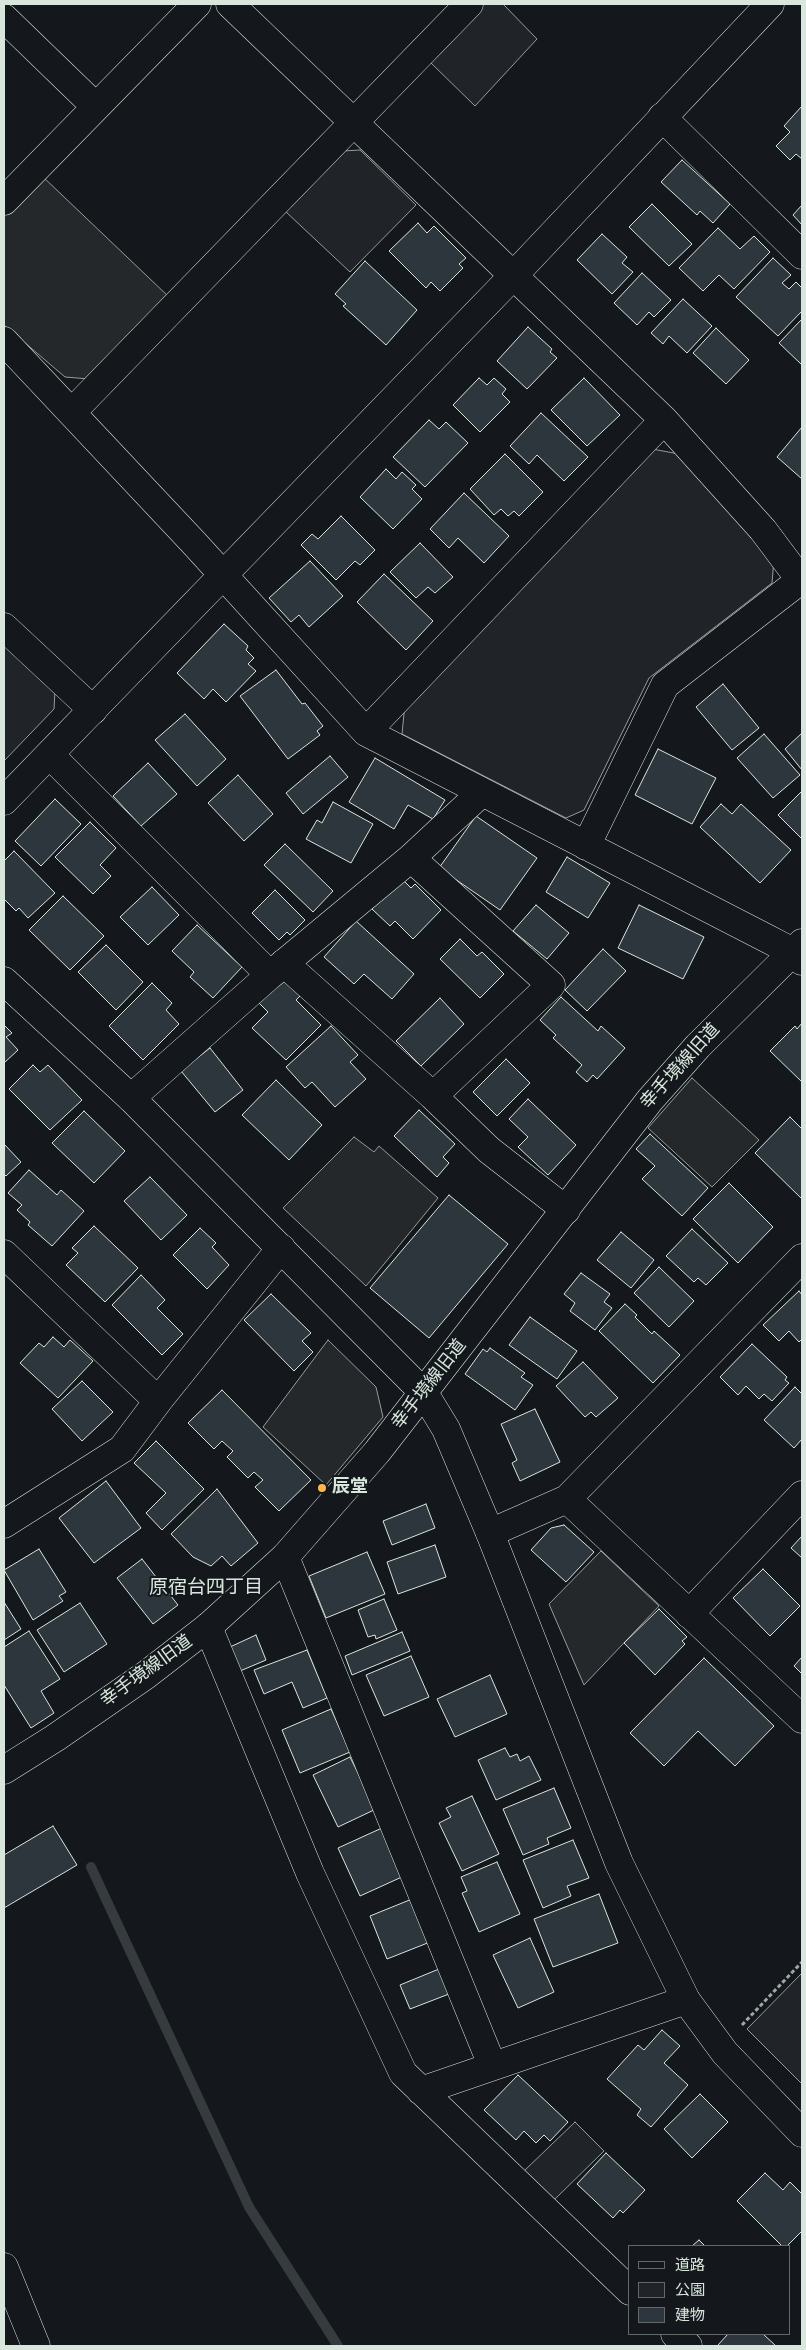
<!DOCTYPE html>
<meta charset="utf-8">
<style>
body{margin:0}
#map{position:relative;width:806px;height:2350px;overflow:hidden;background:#14181c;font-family:"Source Sans 3","Noto Sans JP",sans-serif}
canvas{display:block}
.frame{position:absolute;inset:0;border:5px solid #d8e6dc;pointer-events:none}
.legend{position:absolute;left:628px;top:2245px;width:162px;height:90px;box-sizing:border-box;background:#14181c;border:1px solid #626a69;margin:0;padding:6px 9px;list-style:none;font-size:15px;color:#d8e6dc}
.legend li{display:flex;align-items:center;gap:10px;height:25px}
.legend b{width:25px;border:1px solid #626a69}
</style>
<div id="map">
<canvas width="806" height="2350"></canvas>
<div class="frame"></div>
<ul class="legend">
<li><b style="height:6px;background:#14181c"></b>道路</li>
<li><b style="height:14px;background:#202428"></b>公園</li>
<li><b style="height:14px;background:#2c363c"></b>建物</li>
</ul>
</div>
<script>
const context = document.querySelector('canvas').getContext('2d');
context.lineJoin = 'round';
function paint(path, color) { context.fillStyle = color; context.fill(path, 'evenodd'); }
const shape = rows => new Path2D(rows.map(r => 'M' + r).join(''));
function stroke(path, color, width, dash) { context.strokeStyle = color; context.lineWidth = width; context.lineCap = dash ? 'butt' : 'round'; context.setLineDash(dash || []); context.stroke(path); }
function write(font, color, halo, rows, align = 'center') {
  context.font = font + ' "Source Sans 3","Noto Sans JP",sans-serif'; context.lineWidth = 4; context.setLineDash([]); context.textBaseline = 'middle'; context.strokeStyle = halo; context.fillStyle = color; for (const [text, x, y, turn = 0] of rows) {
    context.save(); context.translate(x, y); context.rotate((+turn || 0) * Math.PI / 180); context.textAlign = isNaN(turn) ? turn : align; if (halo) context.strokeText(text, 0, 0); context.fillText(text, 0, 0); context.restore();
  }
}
const green = shape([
 [484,4,503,4,537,39,475,106,430,62,484,4],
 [360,150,416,205,350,272,285,211,343,151,360,150],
 [647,448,679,454,774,559,772,583,649,678,584,810,566,818,402,734,405,703,647,448],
 [4,642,55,691,54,709,4,761,4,642],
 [802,1973,802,2084,747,2029,802,1973],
 [575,2122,604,2151,554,2200,524,2171,575,2122]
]);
paint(green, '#202428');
stroke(green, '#939e99', 1);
const parking = shape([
 [41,175,170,298,89,379,65,377,4,325,4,215,41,175],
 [692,1078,759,1140,712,1187,648,1128,692,1078],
 [354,1137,374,1152,379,1146,438,1198,366,1286,283,1208,354,1137],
 [328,1340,376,1387,383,1417,326,1485,263,1427,328,1340],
 [601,1551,659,1606,584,1685,549,1604,601,1551]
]);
paint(parking, '#24282b');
stroke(parking, '#939e99', 1);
stroke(shape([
 [91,1867,249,2207,338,2346]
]), '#363b3e', 10);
const building = shape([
 [802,106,802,159,796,154,790,160,776,146,790,132,784,126,802,106],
 [682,160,730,204,713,223,700,211,697,215,661,182,682,160],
 [652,204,692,244,669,266,629,227,652,204],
 [802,205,802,225,793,215,802,205],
 [418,223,427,233,434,226,466,258,459,264,463,268,440,291,431,282,426,288,389,251,418,223],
 [718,228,740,249,754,236,770,252,734,289,719,275,703,291,679,268,718,228],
 [602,234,627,257,622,263,633,272,612,294,577,260,602,234],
 [773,258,791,275,782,283,789,289,796,282,802,288,802,311,778,336,736,297,773,258],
 [365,261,417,310,386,345,343,306,346,304,335,294,365,261],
 [642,273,671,300,654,317,649,312,637,325,614,303,642,273],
 [683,299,712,326,687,353,669,336,663,344,651,333,683,299],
 [802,319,802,365,779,343,802,319],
 [528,327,552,349,550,352,557,358,527,389,497,361,528,327],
 [716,328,749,360,726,384,693,353,716,328],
 [479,378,487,385,494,378,506,389,502,394,510,402,480,432,453,405,479,378],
 [584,378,620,415,587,446,551,410,584,378],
 [541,413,588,457,564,481,537,455,529,464,510,446,541,413],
 [429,420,439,429,446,422,468,443,425,487,393,457,429,420],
 [802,427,802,479,777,457,802,427],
 [505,454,543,492,519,516,514,511,508,516,501,509,494,515,470,489,505,454],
 [386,469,396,479,402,472,416,485,412,489,422,499,393,529,360,497,386,469],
 [464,493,509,536,484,563,458,538,449,548,430,529,464,493],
 [341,516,375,550,360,565,355,561,336,580,301,545,312,534,318,539,341,516],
 [420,543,453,577,435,593,428,587,416,598,390,572,420,543],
 [310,561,343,596,309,627,299,615,291,622,269,598,310,561],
 [384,574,433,621,406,650,357,602,384,574],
 [224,624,248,646,246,650,254,658,248,664,256,671,226,702,213,689,204,699,177,673,224,624],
 [276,670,302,704,305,703,323,726,317,731,320,735,288,759,240,696,276,670],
 [723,684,759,728,732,750,696,707,723,684],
 [185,714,226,759,197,786,155,740,185,714],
 [802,733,802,770,785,749,802,733],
 [764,734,800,775,773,798,737,758,764,734],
 [658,749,716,778,692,824,635,795,658,749],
 [330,756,348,777,303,814,286,793,330,756],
 [375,758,445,800,433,819,408,805,394,829,349,802,375,758],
 [148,763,177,794,141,826,113,796,148,763],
 [238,775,273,814,244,841,208,803,238,775],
 [802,791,802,839,778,815,802,791],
 [55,799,81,824,41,866,15,841,55,799],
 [333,802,373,824,351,863,306,839,317,820,322,823,333,802],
 [721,804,732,814,741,804,791,850,760,883,700,827,721,804],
 [476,816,537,858,500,910,439,868,476,816],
 [90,822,116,848,100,865,111,876,93,894,55,857,90,822],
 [285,844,333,891,313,912,264,865,285,844],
 [14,851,55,893,28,918,19,908,16,911,4,899,4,861,14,851],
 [567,857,610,883,588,918,546,892,567,857],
 [402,879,411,888,415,884,441,910,413,939,395,921,390,926,372,909,402,879],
 [152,887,179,915,148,945,120,917,152,887],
 [275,890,305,920,290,935,287,932,279,940,252,913,275,890],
 [63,896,104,936,70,970,29,930,63,896],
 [536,905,569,933,547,959,513,931,536,905],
 [639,905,704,937,683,979,618,948,639,905],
 [356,921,414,974,392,999,364,974,354,984,324,957,356,921],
 [197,925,242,967,213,998,190,977,194,972,172,951,197,925],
 [460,939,477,956,482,952,504,974,480,998,440,959,460,939],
 [106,945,143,982,116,1010,78,972,106,945],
 [603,949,626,971,587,1011,565,990,603,949],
 [281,980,293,982,304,992,296,1000,321,1025,286,1060,252,1028,268,1012,257,1001,281,980],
 [152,983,172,1003,166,1010,179,1024,143,1060,109,1026,152,983],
 [561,997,598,1031,601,1026,625,1048,597,1079,593,1075,587,1082,576,1072,582,1065,553,1038,556,1035,540,1020,561,997],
 [440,998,464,1024,421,1066,396,1041,440,998],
 [802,1023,802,1082,770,1051,795,1026,797,1029,802,1023],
 [4,1025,12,1033,6,1037,18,1050,4,1063,4,1025],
 [331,1026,358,1055,350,1062,366,1079,335,1107,312,1082,305,1088,286,1067,331,1026],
 [210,1048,243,1090,215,1112,181,1071,210,1048],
 [506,1059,530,1083,497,1116,473,1092,506,1059],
 [33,1065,40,1072,48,1065,82,1100,50,1130,9,1089,33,1065],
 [276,1080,322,1125,289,1160,242,1115,276,1080],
 [528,1099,576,1145,548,1175,518,1147,528,1137,509,1119,528,1099],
 [419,1110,455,1144,443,1157,449,1163,437,1177,394,1136,419,1110],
 [84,1111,125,1151,94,1183,52,1143,84,1111],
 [790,1117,802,1129,802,1199,755,1153,790,1117],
 [650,1134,708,1188,682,1216,642,1179,655,1166,636,1149,650,1134],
 [4,1144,21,1162,6,1176,4,1174,4,1144],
 [29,1170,57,1195,61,1190,84,1211,52,1246,28,1225,30,1222,17,1210,22,1205,8,1193,29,1170],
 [150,1177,187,1215,161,1240,124,1201,150,1177],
 [729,1183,773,1227,738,1263,693,1219,729,1183],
 [449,1195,508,1244,429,1338,370,1288,449,1195],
 [94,1226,138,1268,105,1302,66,1265,78,1253,72,1248,94,1226],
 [200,1228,216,1243,212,1247,229,1265,207,1289,173,1255,200,1228],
 [692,1229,728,1263,706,1285,698,1278,694,1282,666,1256,692,1229],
 [621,1232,654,1260,631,1288,597,1260,621,1232],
 [659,1267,694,1301,669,1327,634,1293,659,1267],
 [581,1273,610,1294,604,1302,612,1308,595,1330,570,1311,575,1303,564,1294,581,1273],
 [141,1275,165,1300,157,1308,183,1334,162,1355,112,1305,141,1275],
 [799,1291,802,1295,802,1339,799,1342,789,1331,779,1341,763,1325,799,1291],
 [271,1294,311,1333,302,1341,313,1352,294,1371,244,1320,271,1294],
 [625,1304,637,1315,635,1317,652,1334,654,1331,680,1355,653,1383,599,1331,625,1304],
 [530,1317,577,1351,557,1379,509,1345,530,1317],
 [53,1337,64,1347,70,1340,93,1361,58,1398,20,1363,39,1343,44,1347,53,1337],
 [752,1344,787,1377,785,1380,789,1383,772,1401,764,1394,759,1399,746,1386,738,1395,720,1377,752,1344],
 [490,1348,525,1373,521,1377,533,1385,515,1410,465,1374,483,1349,487,1352,490,1348],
 [583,1362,618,1398,596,1417,591,1412,585,1417,556,1386,583,1362],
 [82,1381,113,1412,82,1441,52,1409,82,1381],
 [795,1387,802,1394,802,1439,794,1448,764,1420,795,1387],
 [222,1390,311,1480,279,1511,255,1487,263,1480,254,1472,248,1478,227,1457,233,1451,222,1441,214,1449,188,1423,222,1390],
 [535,1409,560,1462,520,1481,512,1463,517,1460,501,1424,535,1409],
 [156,1441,204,1489,162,1530,146,1513,166,1493,134,1463,156,1441],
 [106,1481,141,1528,94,1563,59,1518,106,1481],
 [217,1489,258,1543,231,1566,222,1556,211,1566,193,1557,171,1534,217,1489],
 [426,1504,435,1528,392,1545,383,1521,426,1504],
 [564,1525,594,1552,566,1582,531,1550,551,1528,564,1525],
 [802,1536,802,1558,791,1548,802,1536],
 [435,1545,446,1577,398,1594,387,1562,435,1545],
 [39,1549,66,1592,59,1596,63,1601,33,1620,4,1570,39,1549],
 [367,1552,385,1594,326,1618,309,1576,367,1552],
 [142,1559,178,1605,153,1624,117,1578,142,1559],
 [763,1569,800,1606,770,1636,733,1598,763,1569],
 [384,1599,397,1630,376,1639,375,1635,368,1637,358,1610,384,1599],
 [4,1602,21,1629,4,1640,4,1602],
 [80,1603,107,1644,64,1672,37,1630,80,1603],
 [659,1609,687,1637,682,1641,685,1644,655,1675,624,1643,659,1609],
 [29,1631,60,1679,41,1691,54,1713,31,1728,4,1685,4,1647,29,1631],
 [402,1632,410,1651,352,1675,345,1656,402,1632],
 [256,1635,266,1660,240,1671,230,1647,256,1635],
 [307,1650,327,1698,303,1708,292,1682,264,1694,254,1670,307,1650],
 [411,1656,429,1697,384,1716,366,1675,411,1656],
 [802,1657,802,1674,794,1666,802,1657],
 [704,1658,774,1726,735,1766,698,1731,664,1766,630,1733,704,1658],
 [490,1675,507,1714,455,1737,437,1699,490,1675],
 [331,1709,350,1752,300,1773,282,1730,331,1709],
 [505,1748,510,1757,517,1754,520,1761,529,1756,541,1780,496,1800,478,1760,505,1748],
 [350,1757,376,1809,338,1827,313,1775,350,1757],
 [554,1788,571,1828,547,1838,549,1844,523,1855,503,1809,554,1788],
 [472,1796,499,1854,462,1871,439,1823,451,1817,446,1808,472,1796],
 [53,1826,77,1865,4,1908,4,1855,53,1826],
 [382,1828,404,1876,360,1896,338,1848,382,1828],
 [573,1840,589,1878,567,1886,571,1896,543,1908,523,1860,573,1840],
 [497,1862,520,1914,479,1932,462,1893,467,1891,461,1877,497,1862],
 [599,1894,618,1943,553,1967,534,1919,599,1894],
 [412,1899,430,1942,387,1959,370,1916,412,1899],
 [530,1938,554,1992,518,2008,493,1955,530,1938],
 [439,1969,449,1994,410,2009,400,1985,439,1969],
 [662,2030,680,2046,664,2063,688,2085,651,2127,637,2115,641,2109,607,2079,638,2045,644,2050,662,2030],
 [518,2075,568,2122,550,2141,544,2135,536,2143,524,2131,516,2140,484,2110,518,2075],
 [700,2094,728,2122,692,2158,664,2129,700,2094],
 [606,2153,645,2190,623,2213,620,2210,613,2218,577,2184,606,2153],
 [765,2173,783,2190,790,2182,802,2194,802,2231,787,2246,782,2246,737,2201,765,2173],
 [699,2240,705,2246,692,2246,699,2240],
 [728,2334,763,2334,776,2346,719,2346,718,2345,728,2334]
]);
paint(building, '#2c363c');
stroke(building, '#d8e6dc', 1);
const street = shape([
 [230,4,664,420,763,530,802,582],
 [4,18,96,107],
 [662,117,802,255],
 [4,201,197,4],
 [4,341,194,543,366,732,768,939,793,952,802,961],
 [72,412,469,4],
 [4,627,93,710],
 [366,732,664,420],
 [50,755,270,975],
 [586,846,665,685,802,579],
 [411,858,551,985,433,1096,489,1150,566,1210],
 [284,963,433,1096],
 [131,1098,270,975,411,858,481,793],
 [4,1254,158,1401],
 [567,1499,802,1719],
 [4,1524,122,1449,158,1401,281,1248],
 [490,1533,567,1499,802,1258],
 [285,1557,492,2065],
 [689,1614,802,1495],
 [208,1627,310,1873,403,2073,630,2291],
 [421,2091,686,2000],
 [675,2334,688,2346]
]);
const secondary = shape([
 [4,801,513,276,770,4],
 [4,981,131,1098,424,1393,446,1429,490,1533,619,1863,686,2000,725,2053,802,2133],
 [4,1770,55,1738,146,1675,208,1627,285,1557,377,1452,650,1100,698,1046,802,943],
 [4,2267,36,2346]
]);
stroke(street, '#d8e6dc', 29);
stroke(secondary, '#d8e6dc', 29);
stroke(shape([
 [742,2025,802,1962]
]), '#9da8a2', 3, [4, 2.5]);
stroke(street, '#14181c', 28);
stroke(secondary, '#14181c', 28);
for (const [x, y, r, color] of [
 [322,1488,5,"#ffb74d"]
]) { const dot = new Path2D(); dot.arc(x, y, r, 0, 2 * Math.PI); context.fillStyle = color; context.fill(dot); stroke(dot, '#14181c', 2); }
write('18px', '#d8e6dc', '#14181c', [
 ["幸手境線旧道",681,1067,-48],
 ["幸手境線旧道",430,1385,-52],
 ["幸手境線旧道",147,1672,-36]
]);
write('bold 18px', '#d8e6dc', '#14181c', [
 ["辰堂",332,1488]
], 'left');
write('19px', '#d8e6dc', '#14181c', [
 ["原宿台四丁目",206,1589]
]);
</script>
